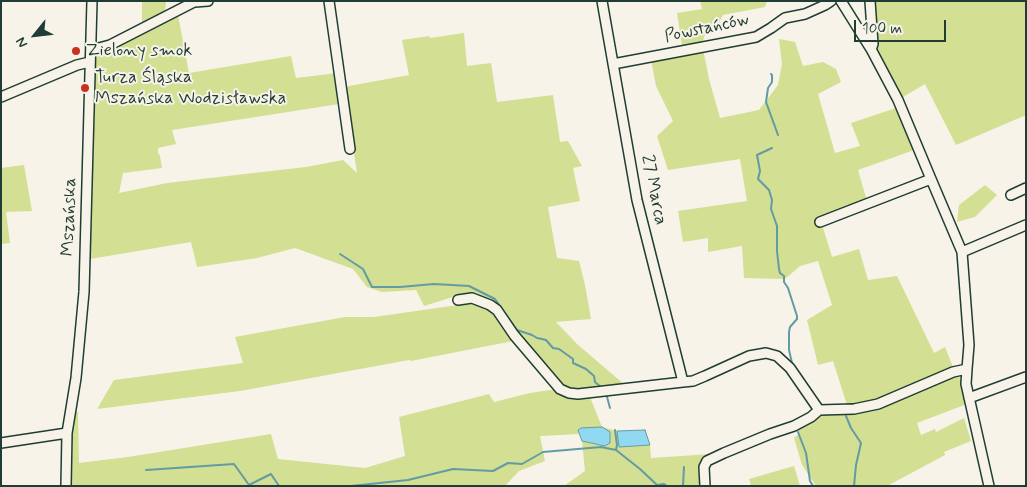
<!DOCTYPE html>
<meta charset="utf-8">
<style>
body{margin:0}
#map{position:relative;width:1027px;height:487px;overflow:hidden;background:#f7f3e8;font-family:Mynerve,sans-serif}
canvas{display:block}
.frame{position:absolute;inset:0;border:2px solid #1f3d34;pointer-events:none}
.north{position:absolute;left:10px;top:10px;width:50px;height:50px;-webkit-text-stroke:4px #f7f3e8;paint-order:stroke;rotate:241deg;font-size:14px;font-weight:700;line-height:20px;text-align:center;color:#1f3d34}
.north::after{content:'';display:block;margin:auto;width:18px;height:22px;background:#1f3d34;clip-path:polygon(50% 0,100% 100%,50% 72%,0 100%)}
.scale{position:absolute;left:854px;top:20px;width:92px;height:22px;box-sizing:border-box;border:2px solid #1f3d34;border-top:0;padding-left:6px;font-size:15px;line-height:18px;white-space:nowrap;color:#1f3d34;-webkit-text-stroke:4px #f7f3e8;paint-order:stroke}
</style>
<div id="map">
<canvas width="1027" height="487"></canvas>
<div class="frame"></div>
<div class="north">N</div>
<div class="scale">100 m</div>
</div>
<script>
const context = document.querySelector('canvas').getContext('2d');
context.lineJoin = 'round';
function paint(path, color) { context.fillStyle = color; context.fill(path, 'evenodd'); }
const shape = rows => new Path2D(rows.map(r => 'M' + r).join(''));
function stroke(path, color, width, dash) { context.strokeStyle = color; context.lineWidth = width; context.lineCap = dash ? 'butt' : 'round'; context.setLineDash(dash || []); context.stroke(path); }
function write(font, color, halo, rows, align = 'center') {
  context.font = font + ' Mynerve,sans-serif'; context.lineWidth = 4; context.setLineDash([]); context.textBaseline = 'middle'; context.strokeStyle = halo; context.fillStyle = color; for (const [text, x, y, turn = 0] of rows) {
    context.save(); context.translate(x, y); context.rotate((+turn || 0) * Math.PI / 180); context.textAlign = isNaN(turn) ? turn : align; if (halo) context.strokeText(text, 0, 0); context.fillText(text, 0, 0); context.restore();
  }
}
paint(shape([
 [142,1,166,1,165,13,142,23],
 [700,1,767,1,765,7,723,15,715,30,705,35,702,43,682,46,677,13,702,9],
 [870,1,1026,1,1026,115,956,145,925,84,898,100,871,49],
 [178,15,189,73,291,56,296,78,337,73,340,91,339,104,172,130,176,144,158,148,158,153,160,156,162,168,123,173,119,193,167,183,306,167,343,160,357,173,344,89,349,86,409,75,402,40,429,36,430,38,464,33,467,66,491,63,497,102,553,95,560,142,568,141,582,166,573,168,580,201,548,207,557,258,579,261,585,285,591,319,556,322,577,344,625,385,575,390,565,387,519,337,491,301,476,293,459,295,424,306,416,290,382,292,367,287,353,269,295,248,257,258,197,267,191,242,90,259,96,59,99,55],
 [779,39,795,42,803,66,823,62,836,69,841,82,818,94,835,153,860,146,851,123,893,109,899,106,917,149,858,170,867,201,820,218,832,257,859,249,868,280,897,276,934,353,945,347,953,367,887,397,871,402,847,405,833,361,818,365,807,320,832,305,818,261,800,266,785,279,744,278,742,246,708,252,708,238,683,242,678,211,747,201,740,159,668,170,657,136,673,121,656,86,651,60,703,49,709,79,720,118,759,110,778,85,782,64],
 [24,165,32,211,6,212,10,243,1,244,1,168],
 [985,185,997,195,975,217,957,222,959,205],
 [476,304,490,310,513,341,411,361,409,360,240,391,97,409,114,380,243,363,235,337,345,317,374,317,458,305],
 [957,374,962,381,967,404,917,423,921,435,935,429,936,432,964,418,971,441,944,452,945,455,887,486,879,486,878,485,877,486,816,486,802,465,794,438,799,434,797,428,819,414,834,412,862,413],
 [557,389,590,397,602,427,617,431,619,447,650,445,651,458,711,454,703,486,564,486,585,471,582,441,605,446,610,443,610,439,603,428,581,428,578,430,579,434,540,436,545,461,519,471,505,486,70,486,71,446,74,412,78,412,79,463,128,457,271,434,278,459,365,468,405,456,399,417,489,394,494,402,530,393],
 [794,466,800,486,751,486,749,479]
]), '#d3df92');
const water = shape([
 [602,427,610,432,610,443,605,446,582,441,578,430,581,428,602,427],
 [645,430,650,445,619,447,617,431,645,430]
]);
paint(water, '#90d9f1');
stroke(water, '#639ba5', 1);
stroke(shape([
 [771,74,772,75,772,82,768,88,766,102,778,135],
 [772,148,757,155,760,171,758,179,769,190,772,200,771,209,777,226,777,251,779,269,780,273,784,276,784,282,788,288,797,316,797,319,790,327,789,332,789,350,792,363],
 [340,254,363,269,372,287,400,287,434,284,469,286,495,299,517,330,532,335,537,338,542,339,546,340,553,348,559,349,573,359,573,363,586,369,594,376,595,382,601,387],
 [606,393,610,408],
 [846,416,851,428,861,443,856,465,854,486],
 [615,430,617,445,616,450],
 [798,432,806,453,810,481,813,486],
 [146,470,234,464,249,485,271,474,279,486],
 [351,486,408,480,453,469,493,471,508,463,522,464,543,452,601,447,616,450,640,469,657,485,664,484,667,486],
 [683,486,684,467]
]), '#639ba5', 2);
const minor = shape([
 [329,1,350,149],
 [602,1,637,200,683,382,693,381,705,376,749,356,766,353,777,356,790,368,819,410],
 [841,1,871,49,898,100,931,179,962,252,969,345,967,369,966,384,989,486],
 [870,1,873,44,871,49],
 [195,2,208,1],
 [91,50,110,45,196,1],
 [613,64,756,37,771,28,785,18,805,14,825,5,831,1],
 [1,97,77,65,90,62],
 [1011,195,1026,188],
 [820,222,931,179],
 [962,252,1026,225],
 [458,300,472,298,490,305,497,310,514,335,560,389,569,393,578,394,683,382],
 [969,398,1026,377],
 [1,443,67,433],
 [66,486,67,433,76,378,84,292,92,1],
 [705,486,704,467,707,461,724,453,770,434,794,426,811,417,819,410,854,409,878,404,953,372,967,369]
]);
stroke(minor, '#1f3d34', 12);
stroke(minor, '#f7f3e8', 9);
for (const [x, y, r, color] of [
 [76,51,5,"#c8321e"],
 [85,88,5,"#c8321e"]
]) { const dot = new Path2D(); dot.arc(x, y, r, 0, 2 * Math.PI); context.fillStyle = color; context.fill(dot); stroke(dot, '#f7f3e8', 2); }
write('18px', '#1f3d34', '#f7f3e8', [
 ["Powstańców",707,29,-12],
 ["27 Marca",653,190,78],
 ["Mszańska",70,217,-88]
]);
write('18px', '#1f3d34', '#f7f3e8', [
 ["Zielony smok",86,51],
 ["Turza Śląska",95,78],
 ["Mszańska Wodzisławska",95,99]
], 'left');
</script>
